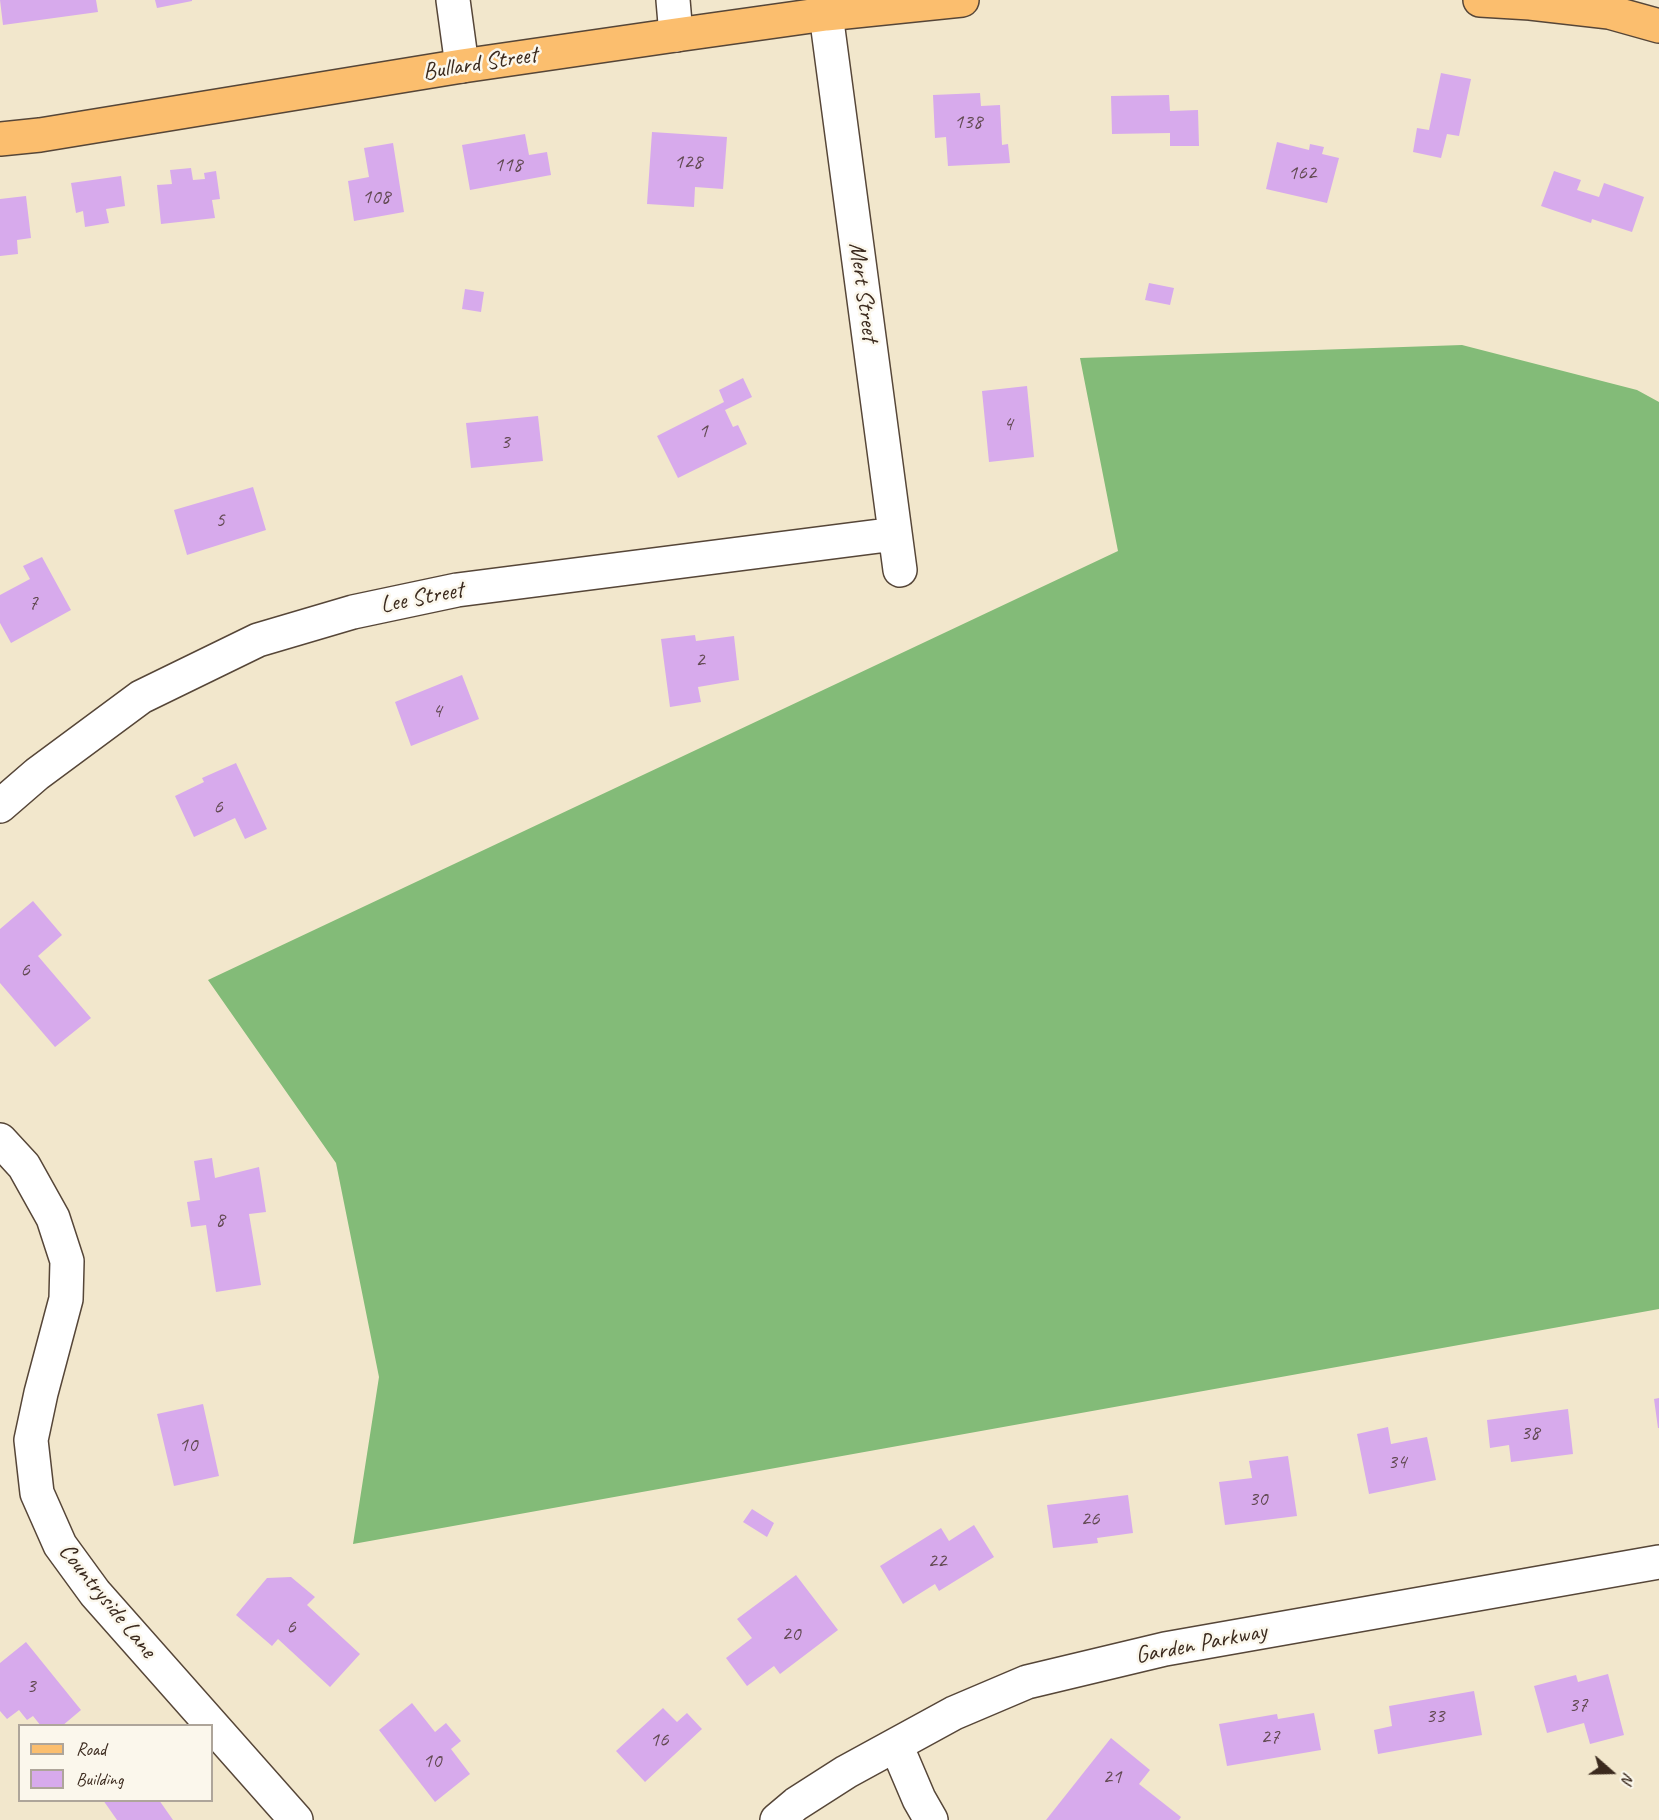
<!DOCTYPE html>
<style>
body{margin:0}
#map{position:relative;width:1659px;height:1820px;overflow:hidden;background:#f2e7cc;font-family:Caveat,sans-serif}
canvas{display:block}
.legend{position:absolute;left:18px;top:1724px;width:195px;height:78px;box-sizing:border-box;background:#fbf7ec;border:2px solid #aea59a;margin:0;padding:8px 10px;list-style:none;font-size:18px;color:#3b2a1e}
.legend li{display:flex;align-items:center;gap:12px;height:30px}
.legend b{width:30px;border:2px solid #aea59a}
.north{position:absolute;left:1581px;top:1742px;width:60px;height:60px;-webkit-text-stroke:4px #fbf7ec;paint-order:stroke;rotate:110deg;font-size:16px;font-weight:700;line-height:24px;text-align:center;color:#3b2a1e}
.north::after{content:'';display:block;margin:auto;width:21px;height:27px;background:#3b2a1e;clip-path:polygon(50% 0,100% 100%,50% 72%,0 100%)}
</style>
<div id="map">
<canvas width="1659" height="1820"></canvas>
<ul class="legend">
<li><b style="height:8px;background:#fbbe6e"></b>Road</li>
<li><b style="height:16px;background:#d7aaec"></b>Building</li>
</ul>
<div class="north">N</div>
</div>
<script>
const context = document.querySelector('canvas').getContext('2d');
context.lineJoin = 'round';
function paint(path, color) { context.fillStyle = color; context.fill(path, 'evenodd'); }
const shape = rows => new Path2D(rows.map(r => 'M' + r).join(''));
function stroke(path, color, width, dash) { context.strokeStyle = color; context.lineWidth = width; context.lineCap = dash ? 'butt' : 'round'; context.setLineDash(dash || []); context.stroke(path); }
function write(font, color, halo, rows, align = 'center') {
  context.font = font + ' Caveat,sans-serif'; context.lineWidth = 5; context.setLineDash([]); context.textBaseline = 'middle'; context.strokeStyle = halo; context.fillStyle = color; for (const [text, x, y, turn = 0] of rows) {
    context.save(); context.translate(x, y); context.rotate((+turn || 0) * Math.PI / 180); context.textAlign = isNaN(turn) ? turn : align; if (halo) context.strokeText(text, 0, 0); context.fillText(text, 0, 0); context.restore();
  }
}
paint(shape([
 [1462,345,1637,390,1659,402,1659,1309,353,1544,379,1377,336,1163,208,980,1118,551,1080,358]
]), '#83bb78');
paint(shape([
 [0,0,96,0,98,12,3,25],
 [155,0,192,0,192,1,157,8],
 [1441,73,1471,79,1459,136,1447,134,1441,158,1413,152,1417,128,1429,130],
 [980,93,981,106,1000,105,1002,145,1008,144,1010,163,948,166,946,137,935,138,933,95],
 [1169,95,1170,111,1198,110,1199,146,1170,146,1170,133,1112,134,1111,96],
 [652,132,727,137,723,189,695,187,694,207,647,204],
 [525,134,529,155,547,152,551,175,470,190,462,145],
 [1277,142,1309,150,1310,144,1324,147,1322,154,1339,158,1327,203,1266,189],
 [393,143,404,212,354,221,348,181,369,177,364,148],
 [191,168,193,180,205,179,204,173,216,171,220,199,212,200,215,218,161,224,157,185,172,184,170,170],
 [1554,171,1581,180,1577,190,1599,197,1604,183,1644,197,1632,232,1592,219,1591,223,1541,206],
 [121,176,125,206,106,209,109,223,85,227,83,211,76,213,71,183],
 [26,196,31,238,17,240,18,254,0,256,0,199],
 [1149,283,1174,288,1170,305,1145,300],
 [465,289,484,292,481,312,462,309],
 [743,378,752,397,725,410,733,427,738,425,747,444,678,478,657,436,724,402,719,390],
 [1027,386,1034,457,989,462,982,391],
 [538,416,543,461,471,468,466,423],
 [253,487,266,530,187,555,174,510],
 [42,557,71,610,11,643,0,623,0,595,30,579,23,566],
 [695,635,696,641,734,636,739,680,698,687,701,702,670,707,661,639],
 [462,675,479,719,411,746,395,702],
 [236,763,267,829,245,839,235,818,194,837,175,796,204,782,202,778],
 [33,901,62,935,38,956,91,1018,55,1047,0,983,0,929],
 [212,1158,215,1178,259,1167,266,1212,249,1214,261,1285,216,1292,206,1225,191,1227,187,1202,200,1200,194,1161],
 [1659,1398,1659,1428,1658,1428,1654,1399],
 [203,1404,219,1476,174,1486,157,1414],
 [1568,1409,1573,1454,1511,1462,1509,1445,1490,1448,1487,1420],
 [1388,1427,1391,1444,1427,1437,1436,1480,1369,1494,1357,1434],
 [1288,1456,1297,1516,1225,1525,1219,1482,1252,1478,1249,1461],
 [1128,1495,1133,1533,1097,1538,1098,1543,1053,1548,1047,1505],
 [752,1509,774,1523,767,1537,743,1522],
 [974,1525,994,1557,939,1591,935,1584,903,1604,880,1566,941,1528,949,1541],
 [796,1575,838,1630,780,1674,774,1666,747,1686,726,1658,752,1638,737,1619],
 [291,1577,315,1597,307,1605,360,1654,330,1687,278,1639,272,1646,236,1615,267,1578],
 [26,1642,81,1710,62,1726,41,1726,33,1716,27,1720,19,1710,7,1719,0,1711,0,1663],
 [1608,1674,1624,1735,1590,1744,1584,1723,1547,1733,1534,1686,1576,1675,1578,1682],
 [1474,1691,1482,1735,1378,1754,1374,1730,1392,1726,1389,1706],
 [412,1703,435,1732,446,1723,461,1741,451,1749,470,1774,435,1802,379,1730],
 [663,1708,677,1722,687,1713,702,1729,645,1782,616,1751],
 [1314,1713,1321,1750,1227,1766,1219,1724,1277,1714,1278,1719],
 [1111,1738,1150,1770,1139,1784,1181,1817,1179,1820,1046,1820],
 [103,1800,159,1800,173,1820,117,1820]
]), '#d7aaec');
const minor = shape([
 [453,0,462,66],
 [673,0,676,35],
 [826,14,900,570],
 [0,806,37,774,141,697,258,640,353,612,457,590,895,534],
 [0,1140,24,1166,53,1218,67,1261,66,1299,41,1393,31,1440,37,1493,60,1545,95,1593,296,1820],
 [896,1745,919,1799,931,1820],
 [777,1820,796,1804,846,1772,954,1713,1027,1682,1165,1649,1659,1562]
]);
const major = shape([
 [1480,0,1530,3,1609,12,1659,26],
 [0,139,40,135,462,66,676,35,826,14,962,0]
]);
stroke(minor, '#564638', 36);
stroke(major, '#564638', 36);
stroke(minor, '#fff', 33);
stroke(major, '#fbbe6e', 33);
write('21px', '#624a52', null, [
 ["138",968,122],
 ["128",688,162],
 ["118",508,165],
 ["162",1302,173],
 ["108",376,197],
 ["4",1008,424],
 ["1",703,431],
 ["3",505,442],
 ["5",220,520],
 ["7",33,603],
 ["2",700,660],
 ["4",437,711],
 ["6",218,807],
 ["6",25,970],
 ["8",220,1220],
 ["38",1530,1433],
 ["10",188,1445],
 ["34",1397,1462],
 ["30",1258,1499],
 ["26",1090,1519],
 ["22",937,1561],
 ["6",291,1627],
 ["20",791,1634],
 ["3",31,1686],
 ["37",1578,1705],
 ["33",1435,1716],
 ["27",1270,1737],
 ["16",659,1740],
 ["10",432,1761],
 ["21",1112,1777]
]);
write('24px', '#3b2a1e', '#fbf7ec', [
 ["Bullard Street",480,64,-9],
 ["Mert Street",863,292,82],
 ["Lee Street",422,598,-11],
 ["Countryside Lane",107,1601,51],
 ["Garden Parkway",1201,1644,-11]
]);
</script>
